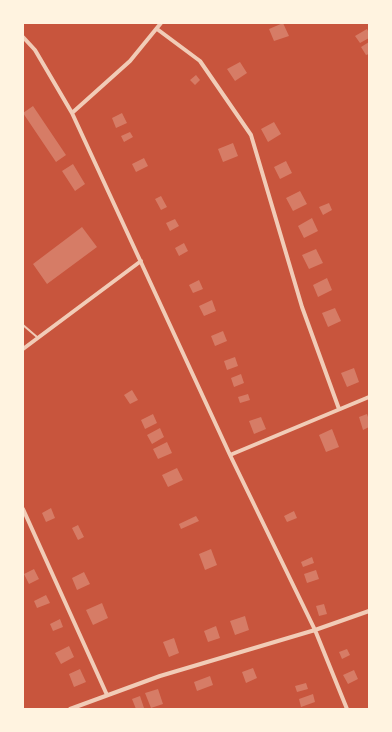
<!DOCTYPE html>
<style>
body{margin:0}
#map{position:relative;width:392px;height:732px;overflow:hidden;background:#c8553d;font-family:"Alegreya Sans",sans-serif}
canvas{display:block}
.frame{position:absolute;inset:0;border:24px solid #fff3e0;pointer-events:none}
</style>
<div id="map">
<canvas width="392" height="732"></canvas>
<div class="frame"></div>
</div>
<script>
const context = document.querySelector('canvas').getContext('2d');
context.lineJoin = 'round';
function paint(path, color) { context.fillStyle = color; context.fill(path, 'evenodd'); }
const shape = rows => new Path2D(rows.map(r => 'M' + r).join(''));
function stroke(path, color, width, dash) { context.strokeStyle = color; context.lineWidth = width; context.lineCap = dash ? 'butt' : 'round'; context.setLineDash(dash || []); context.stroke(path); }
paint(shape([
 [283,23,289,36,274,41,269,29],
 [367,29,369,33,369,38,360,43,355,36],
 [369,42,369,54,366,55,361,47],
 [240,62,247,73,235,81,227,69],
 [196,75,200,80,195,85,190,80],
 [33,106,66,155,56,162,23,113],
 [122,113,127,123,116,128,112,118],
 [274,122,281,134,268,142,261,129],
 [130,132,133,137,124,142,121,136],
 [233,143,238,156,223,162,218,149],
 [144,158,148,166,136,172,132,164],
 [286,161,292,173,280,179,274,167],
 [73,164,85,184,75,191,62,171],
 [300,191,307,204,293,211,286,198],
 [161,196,167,207,161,210,155,199],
 [329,203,332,210,323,215,319,207],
 [312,218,318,231,304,238,298,226],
 [175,219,179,226,170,231,166,223],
 [82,227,97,247,47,284,33,264],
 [184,243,188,251,179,256,175,248],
 [316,249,323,263,309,269,302,255],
 [327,278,332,290,318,297,313,285],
 [199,280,203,289,193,293,189,285],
 [212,300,216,311,204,316,199,306],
 [335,308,341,321,328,327,322,313],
 [223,331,227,341,215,346,211,336],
 [235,357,238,366,227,370,224,361],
 [354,368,359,382,347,387,341,373],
 [241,374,244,383,234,387,231,378],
 [132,390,138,400,130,404,124,395],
 [248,394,250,400,240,403,238,397],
 [153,414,157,423,145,429,141,420],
 [367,414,369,420,369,427,363,430,359,417],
 [261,417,266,429,254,434,249,421],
 [160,428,164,437,152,444,147,435],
 [332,429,339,447,326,452,319,435],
 [167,442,172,453,158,459,153,449],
 [177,468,183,480,168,487,162,475],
 [51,508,55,518,46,522,42,513],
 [294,511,297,518,287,522,284,516],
 [196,516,199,521,181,529,179,524],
 [78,525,84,537,78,540,72,528],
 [211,549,217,565,205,570,199,554],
 [312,557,314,563,303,567,301,562],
 [34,569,39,579,29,584,24,574],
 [316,570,319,579,307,583,304,574],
 [84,572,90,584,77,590,72,578],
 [46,595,50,603,37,608,34,601],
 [102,603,108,618,93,625,86,610],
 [324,604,327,614,319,616,316,606],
 [245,616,249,630,235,635,230,621],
 [60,619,63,627,53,631,50,624],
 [216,626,220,638,208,642,204,631],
 [174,638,179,653,169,657,163,642],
 [69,646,74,657,61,664,55,653],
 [347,649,350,655,342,659,339,652],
 [253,668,257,678,246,683,242,672],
 [80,669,86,682,74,687,69,674],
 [354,670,358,679,348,684,343,675],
 [210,676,213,685,197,691,194,682],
 [306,683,308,689,297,692,295,686],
 [158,689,163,704,151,708,145,693],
 [313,694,315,702,301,707,299,699],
 [140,696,144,708,136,709,132,699]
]), '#d67c66');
stroke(shape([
 [23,325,37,337]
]), '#f1ccb7', 2);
stroke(shape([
 [157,29,200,61,251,135,302,307,339,409],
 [23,37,35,50,72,113,230,455,315,630,347,709],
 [72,113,130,61,161,23],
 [23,349,141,261],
 [230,455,369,397],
 [23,509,107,695],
 [70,709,160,676,315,630,369,611]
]), '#f1ccb7', 4);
</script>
